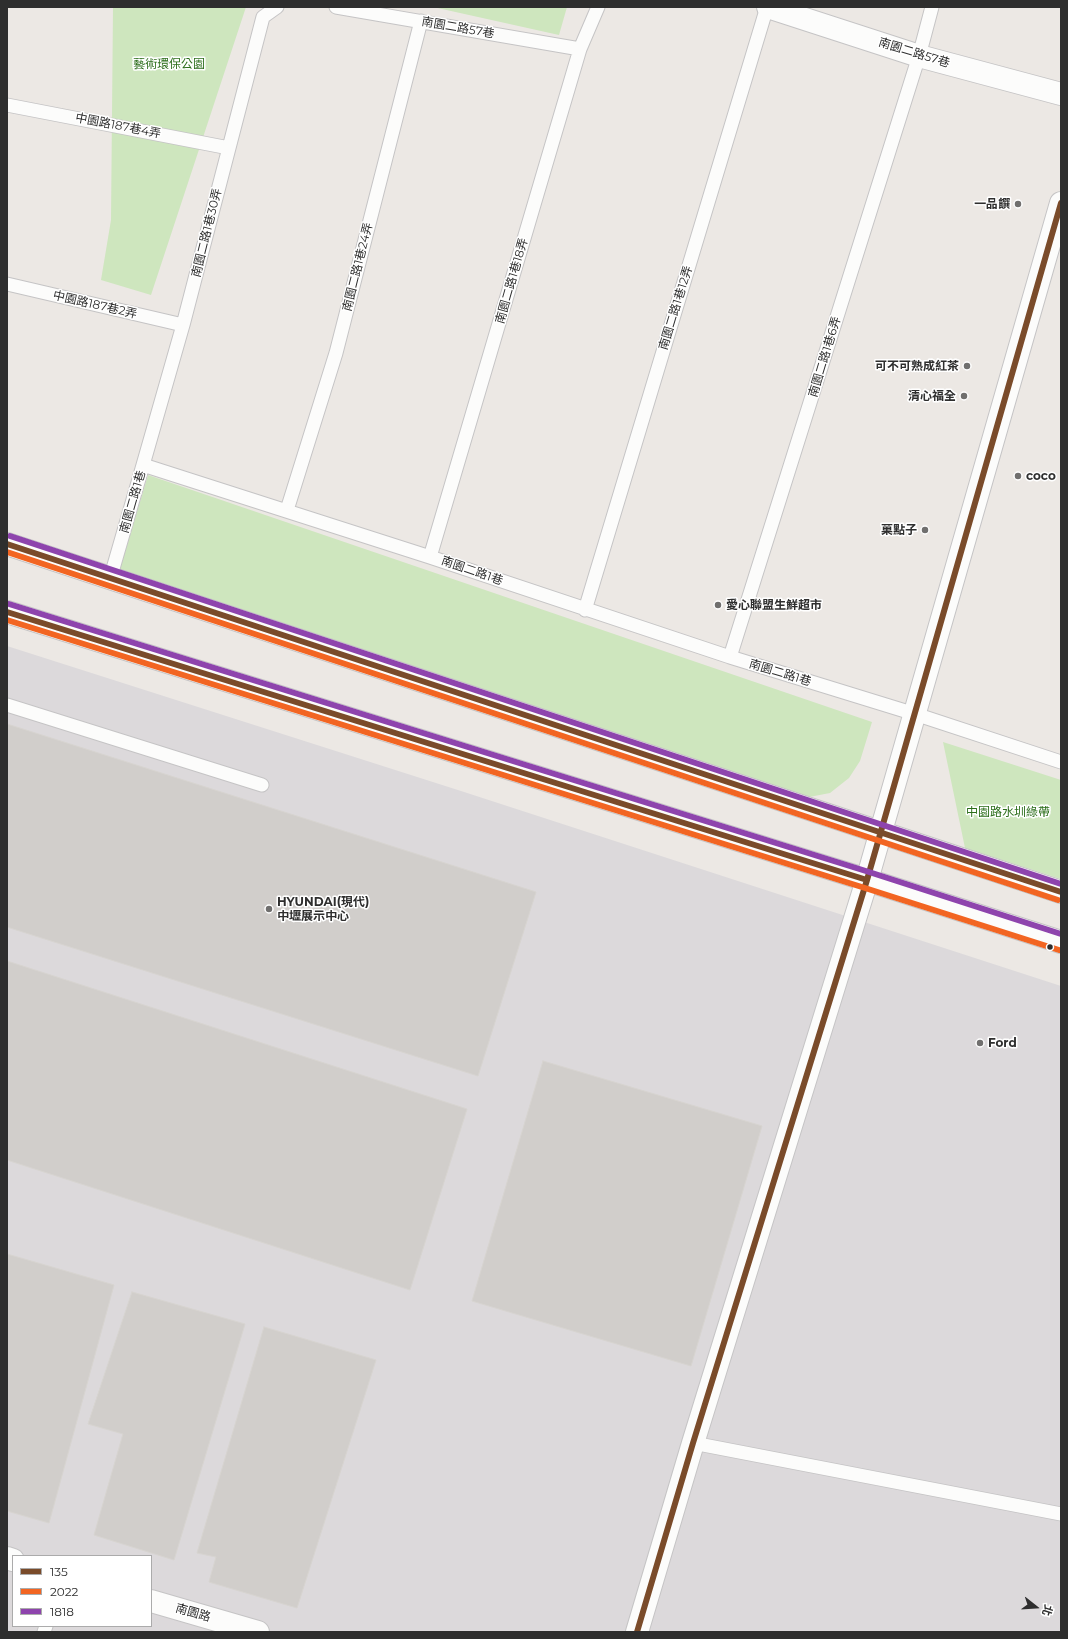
<!DOCTYPE html>
<meta charset="utf-8">
<style>
body{margin:0}
#map{position:relative;width:1068px;height:1639px;overflow:hidden;background:#ece8e4;font-family:Montserrat,"Noto Sans TC",sans-serif}
canvas{display:block}
.frame{position:absolute;inset:0;border:8px solid #2e2e2e;pointer-events:none}
.legend{position:absolute;left:12px;top:1555px;width:140px;height:72px;box-sizing:border-box;background:#fff;border:1px solid #ababab;margin:0;padding:5px 7px;list-style:none;font-size:12px;color:#2e2e2e}
.legend li{display:flex;align-items:center;gap:8px;height:20px}
.legend b{width:20px;border:1px solid #ababab}
.north{position:absolute;left:1016px;top:1587px;width:40px;height:40px;-webkit-text-stroke:3px #fff;paint-order:stroke;rotate:107deg;font-size:11px;font-weight:700;line-height:16px;text-align:center;color:#2e2e2e}
.north::after{content:'';display:block;margin:auto;width:14px;height:18px;background:#2e2e2e;clip-path:polygon(50% 0,100% 100%,50% 72%,0 100%)}
</style>
<div id="map">
<canvas width="1068" height="1639"></canvas>
<div class="frame"></div>
<ul class="legend">
<li><b style="height:5px;background:#7a4b2a"></b>135</li>
<li><b style="height:5px;background:#f26522"></b>2022</li>
<li><b style="height:5px;background:#8e44ad"></b>1818</li>
</ul>
<div class="north">北</div>
</div>
<script>
const context = document.querySelector('canvas').getContext('2d');
context.lineJoin = 'round';
function paint(path, color) { context.fillStyle = color; context.fill(path, 'evenodd'); }
const shape = rows => new Path2D(rows.map(r => 'M' + r).join(''));
function stroke(path, color, width, dash) { context.strokeStyle = color; context.lineWidth = width; context.lineCap = dash ? 'butt' : 'round'; context.setLineDash(dash || []); context.stroke(path); }
function write(font, color, halo, rows, align = 'center') {
  context.font = font + ' Montserrat,"Noto Sans TC",sans-serif'; context.lineWidth = 3; context.setLineDash([]); context.textBaseline = 'middle'; context.strokeStyle = halo; context.fillStyle = color; for (const [text, x, y, turn = 0] of rows) {
    context.save(); context.translate(x, y); context.rotate((+turn || 0) * Math.PI / 180); context.textAlign = isNaN(turn) ? turn : align; if (halo) context.strokeText(text, 0, 0); context.fillText(text, 0, 0); context.restore();
  }
}
paint(shape([
 [7,646,461,791,1061,986,1061,1632,7,1632],
 [13,1556,151,1556,151,1626,13,1626]
]), '#dcd9db');
paint(shape([
 [113,7,246,7,151,295,101,280,111,220],
 [433,7,567,7,559,35],
 [148,475,872,722,860,761,849,778,830,793,804,798,119,572],
 [943,742,1061,780,1061,879,965,848]
]), '#cee6be');
const building = shape([
 [7,724,536,892,478,1076,7,927,7,724],
 [7,961,467,1109,410,1290,7,1160,7,961],
 [543,1061,762,1126,691,1366,472,1301,543,1061],
 [7,1254,114,1285,49,1523,7,1511,7,1254],
 [132,1292,245,1324,174,1560,94,1535,123,1434,88,1424,132,1292],
 [264,1327,376,1360,297,1608,209,1582,216,1557,197,1553,264,1327]
]);
paint(building, '#d1cecb');
stroke(building, '#d7d4d0', 1);
const service = shape([
 [336,7,580,49],
 [7,105,229,148],
 [7,284,183,325],
 [143,465,183,325,263,17,277,7],
 [287,510,336,353,421,21],
 [430,557,580,49,598,7],
 [110,579,143,465,430,557,730,657,915,714,1061,762],
 [585,610,767,7],
 [730,657,919,56,932,7],
 [7,705,262,785],
 [693,1443,1061,1514],
 [44,1632,46,1626]
]);
const minor = shape([
 [768,7,919,56,1061,94],
 [7,1558,13,1560],
 [151,1601,258,1632]
]);
const tertiary = shape([
 [637,1632,693,1443,867,880,1061,203]
]);
const secondary = shape([
 [7,544,1061,892],
 [7,612,867,880,1061,942]
]);
stroke(service, '#c5c4c5', 15);
stroke(minor, '#c5c4c5', 24);
stroke(tertiary, '#c5c4c5', 24);
stroke(secondary, '#c5c4c5', 24);
stroke(service, '#fcfcfb', 13);
stroke(minor, '#fcfcfb', 22);
stroke(tertiary, '#fcfcfb', 22);
stroke(secondary, '#fcfcfb', 22);
stroke(shape([
 [7,544,1061,892],
 [7,612,867,880],
 [637,1632,693,1443,867,880,1061,203]
]), '#7a4b2a', 6);
stroke(shape([
 [7,552,1058,900],
 [7,620,865,888,1059,950]
]), '#f26522', 6);
stroke(shape([
 [10,536,1061,884],
 [9,604,869,872,1061,934]
]), '#8e44ad', 6);
for (const [x, y, r, color] of [
 [1018,204,4,"#706f6e"],
 [967,366,4,"#706f6e"],
 [964,396,4,"#706f6e"],
 [1018,476,4,"#706f6e"],
 [925,530,4,"#706f6e"],
 [718,605,4,"#706f6e"],
 [269,909,4,"#706f6e"],
 [1050,947,3.5,"#2e2e2e"],
 [980,1043,4,"#706f6e"]
]) { const dot = new Path2D(); dot.arc(x, y, r, 0, 2 * Math.PI); context.fillStyle = color; context.fill(dot); stroke(dot, '#fff', 1.5); }
write('12px', '#2e2e2e', '#fff', [
 ["南園二路57巷",458,28,10],
 ["南園二路57巷",914,53,17],
 ["中園路187巷4弄",118,126,11],
 ["南園二路1巷30弄",207,233,-76],
 ["南園二路1巷24弄",358,267,-76],
 ["南園二路1巷18弄",512,281,-74],
 ["中園路187巷2弄",95,305,13],
 ["南園二路1巷12弄",676,308,-73],
 ["南園二路1巷6弄",825,357,-73],
 ["南園二路1巷",133,502,-74],
 ["南園二路1巷",472,571,19],
 ["南園二路1巷",780,673,17],
 ["南園路",193,1613,16]
]);
write('12px', '#2c6e1b', '#fff', [
 ["藝術環保公園",169,64],
 ["中園路水圳綠帶",1008,812]
]);
write('bold 12px', '#2e2e2e', '#fff', [
 ["一品饌",1010,204],
 ["可不可熟成紅茶",959,366],
 ["清心福全",956,396],
 ["coco",1026,476,"left"],
 ["菓點子",917,530],
 ["愛心聯盟生鮮超市",726,605,"left"],
 ["HYUNDAI(現代)",277,902,"left"],
 ["中壢展示中心",277,916,"left"],
 ["Ford",988,1043,"left"]
], 'right');
</script>
